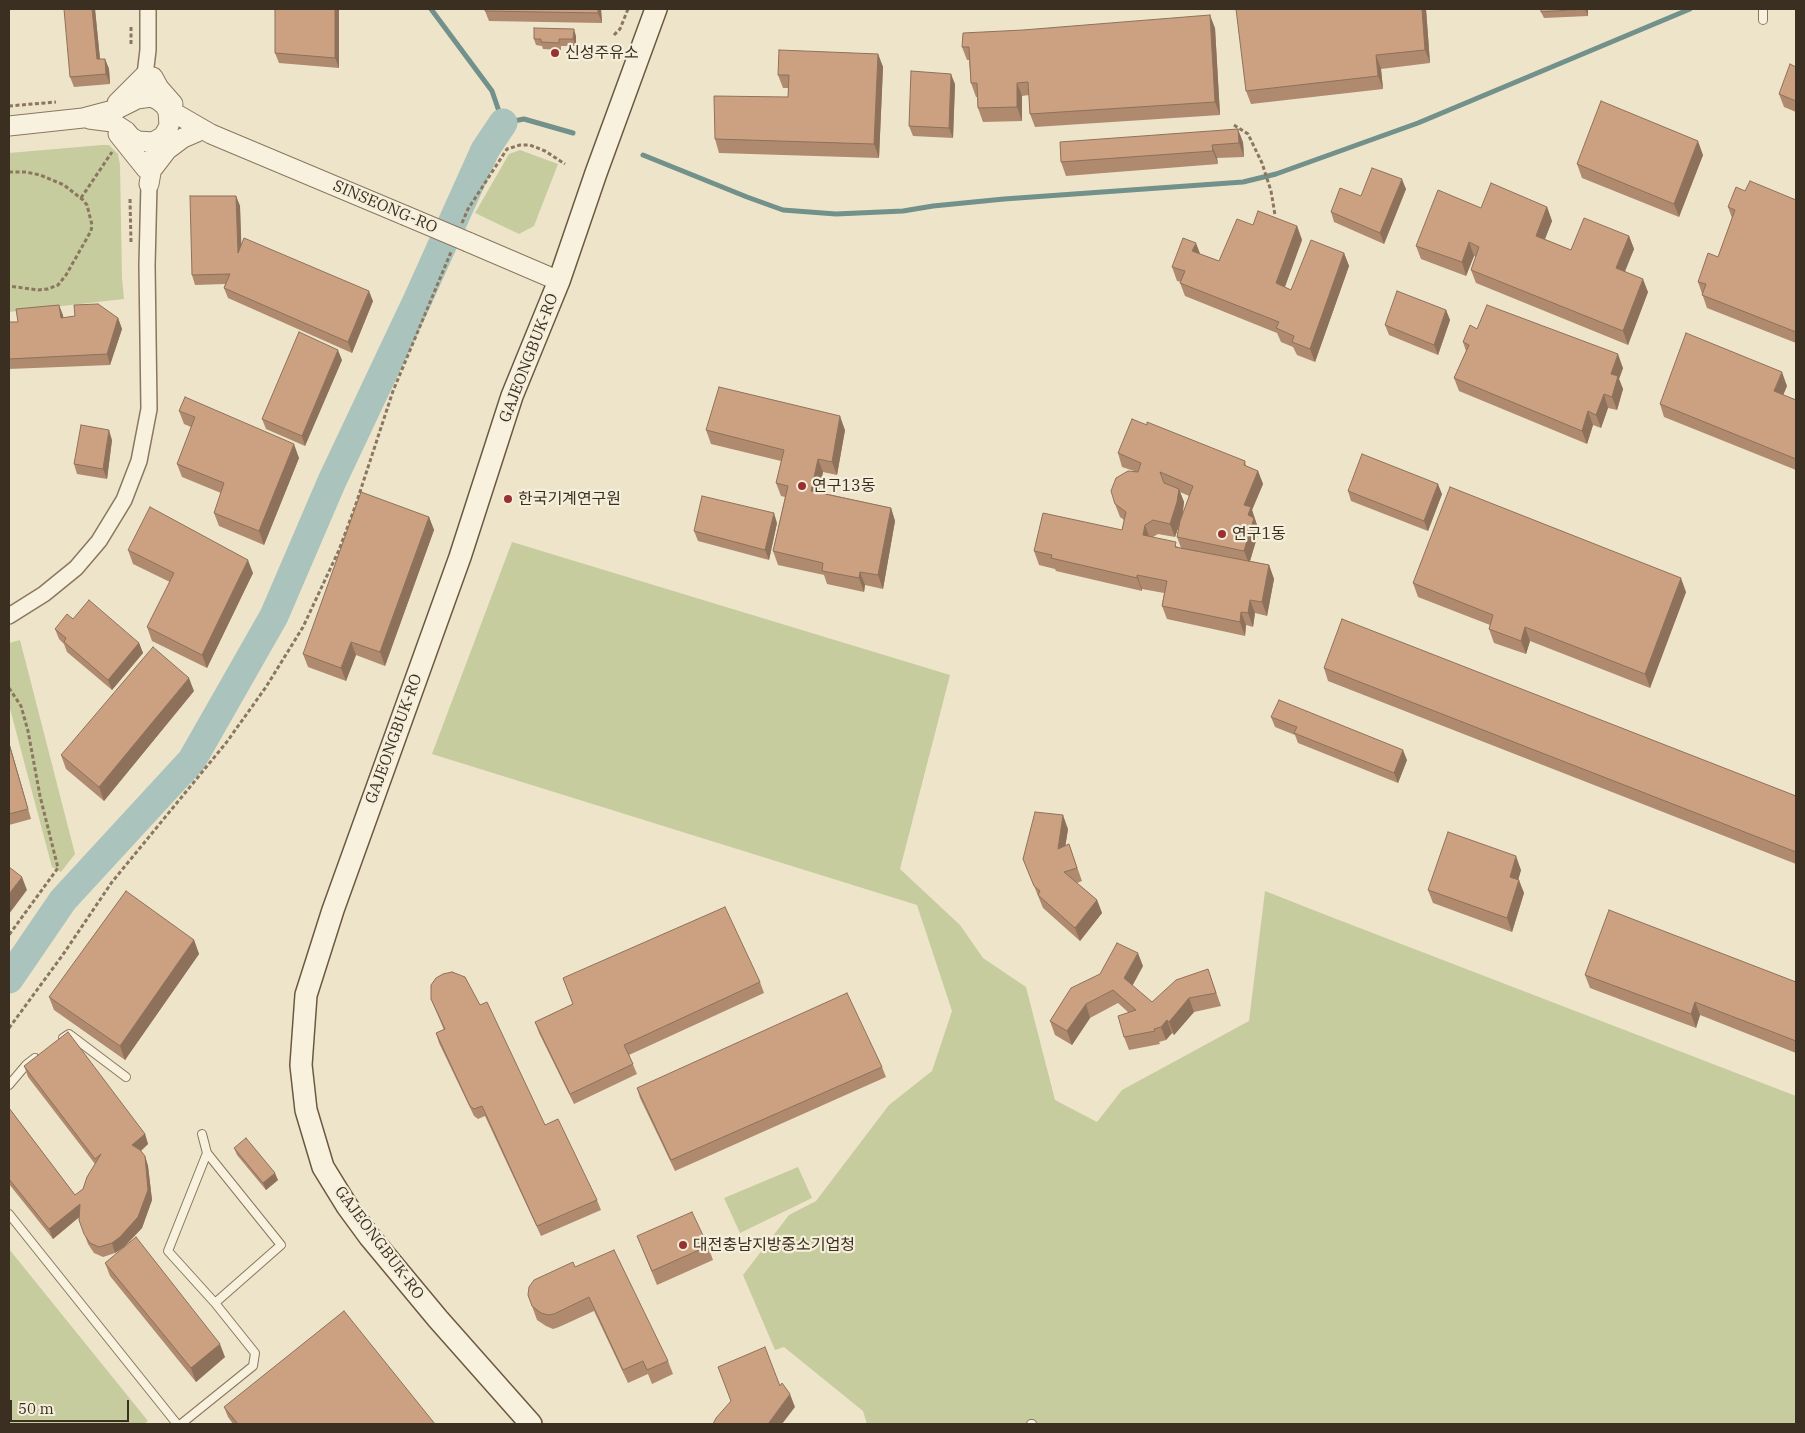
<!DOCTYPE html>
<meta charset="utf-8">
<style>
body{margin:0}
#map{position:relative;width:1805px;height:1433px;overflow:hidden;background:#eee4ca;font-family:"IBM Plex Serif",serif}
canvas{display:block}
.frame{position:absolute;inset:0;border:10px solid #3b2f21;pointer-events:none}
.scale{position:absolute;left:10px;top:1400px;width:119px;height:22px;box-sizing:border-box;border:2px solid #3b2f21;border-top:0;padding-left:6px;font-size:15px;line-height:18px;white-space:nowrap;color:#3b2f21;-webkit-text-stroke:4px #f5eeda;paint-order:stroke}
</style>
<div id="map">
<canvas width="1805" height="1433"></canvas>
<div class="frame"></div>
<div class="scale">50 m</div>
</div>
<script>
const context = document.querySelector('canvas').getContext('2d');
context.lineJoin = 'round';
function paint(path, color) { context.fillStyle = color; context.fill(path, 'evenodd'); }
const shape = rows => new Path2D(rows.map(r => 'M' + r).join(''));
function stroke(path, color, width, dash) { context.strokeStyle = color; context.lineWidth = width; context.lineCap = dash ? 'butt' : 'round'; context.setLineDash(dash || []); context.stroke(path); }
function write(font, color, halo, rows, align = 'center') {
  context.font = font + ' "IBM Plex Serif","Noto Sans KR",serif'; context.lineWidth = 4.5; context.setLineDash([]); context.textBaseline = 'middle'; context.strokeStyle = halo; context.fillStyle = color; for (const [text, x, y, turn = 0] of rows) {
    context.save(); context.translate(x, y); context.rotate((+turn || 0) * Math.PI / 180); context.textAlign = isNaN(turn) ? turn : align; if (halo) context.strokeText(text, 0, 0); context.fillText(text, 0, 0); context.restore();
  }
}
paint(shape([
 [102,145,109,145,118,154,120,165,122,278,124,299,9,312,9,153],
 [520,150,558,164,534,226,519,234,475,213,509,154],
 [512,542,950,675,900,869,960,925,983,958,1026,987,1055,1100,1097,1122,1122,1090,1249,1021,1265,891,1326,915,1796,1096,1796,1424,867,1424,863,1411,784,1347,775,1350,743,1275,789,1215,816,1201,889,1105,932,1071,952,1011,917,905,432,754],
 [20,640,75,854,61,872,52,867,9,705,9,643],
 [798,1167,812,1198,740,1233,724,1198],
 [9,1249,148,1421,144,1424,9,1424]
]), '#c6cc9e');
stroke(shape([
 [431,9,492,91,503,123,524,119,573,133],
 [643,155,747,197,783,210,836,214,903,211,933,206,1004,199,1243,182,1276,174,1418,123,1690,9]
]), '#71918a', 5);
stroke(shape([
 [9,979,63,900,192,760,274,616,332,481,417,301,485,150,503,123]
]), '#aac3bc', 29);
const service = shape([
 [1763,20,1763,9],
 [63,1038,69,1034,126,1077],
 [9,1085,26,1065,35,1058],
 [202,1134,207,1153,281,1245,215,1303,168,1251,207,1153],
 [9,1214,177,1424],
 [181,1424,253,1366,255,1353,215,1303],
 [1031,1424,1032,1424]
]);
const minor = shape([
 [142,84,145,75,148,50,148,9],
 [9,616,44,594,76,568,99,541,124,500,139,461,149,409,147,265,149,184]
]);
const tertiary = shape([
 [153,77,159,88,173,104],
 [117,103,145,75],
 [89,119,112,122,126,131,131,137,138,141,153,142,160,138],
 [9,126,83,118,117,109,137,99,151,97,158,100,173,112,211,134,404,215],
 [118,134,146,169],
 [154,167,167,150,183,138,197,132],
 [149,184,155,150,169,126,168,111,164,105],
 [468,242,559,281]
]);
const secondary = shape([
 [531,1424,438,1319,369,1236,347,1206,323,1167,306,1110,301,1065,306,995,333,910,460,557,512,396,559,281,596,173,656,9]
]);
stroke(service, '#8a775f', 10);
stroke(minor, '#8a775f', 18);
stroke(tertiary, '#8a775f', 21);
stroke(secondary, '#6c5841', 24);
stroke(shape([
 [614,35,620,29,628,9],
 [131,44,131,27],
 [9,106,56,102],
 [1234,125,1248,134,1262,163,1271,191,1275,215],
 [9,172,26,172,40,175,64,185,83,200,87,205,92,225,91,231,66,275,58,285,48,289,38,290,9,286],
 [81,198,112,152],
 [130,199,131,243],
 [462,223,468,209,507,149,520,145,530,145,545,151,565,164],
 [9,688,21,706,28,731,40,796,58,868,9,935],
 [9,1028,62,956,112,882,226,743,266,687,303,627,339,550,355,507,393,391,451,252]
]), '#8a775f', 3, [4, 2.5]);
stroke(service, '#f8f1de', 8);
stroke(minor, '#f8f1de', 15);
stroke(tertiary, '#f8f1de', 19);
stroke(secondary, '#f8f1de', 21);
const tertiaryBridge = shape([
 [404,215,468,242]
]);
stroke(tertiaryBridge, '#8a775f', 21, []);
stroke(tertiaryBridge, '#f8f1de', 19);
paint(shape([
 [95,9,100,59,105,59,109,69,110,84,74,87,70,77],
 [339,9,339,68,279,63,275,53],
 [601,9,602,23,489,21,485,11],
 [1426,9,1430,63,1381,69,1383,89,1251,104,1246,91],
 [1588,9,1588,16,1544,18,1541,12],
 [1215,28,1220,115,1035,127,1030,114,1029,95,1022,96,1022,121,983,122,978,108,977,97,976,97,971,83,969,60,967,60,962,47],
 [576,36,576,46,561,46,561,50,543,49,542,46,536,45,534,39],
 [878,54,883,67,879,158,719,153,715,139,788,97,788,88,783,88,778,75],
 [1796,67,1796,112,1784,107,1779,94],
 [955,84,953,138,913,136,909,126],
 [1060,142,1243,142,1244,157,1217,158,1218,164,1066,176,1061,162],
 [1703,155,1679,217,1582,178,1577,164],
 [1406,189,1384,244,1334,222,1331,212,1361,196],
 [1745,191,1796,200,1796,343,1707,308,1698,282,1718,257,1732,218,1728,207],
 [236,196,240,206,241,246,373,301,352,353,228,298,224,288,225,284,195,285,192,275],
 [1547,207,1552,221,1545,239,1571,250,1629,236,1634,249,1625,271,1648,292,1628,345,1476,283,1471,270,1476,257,1474,256,1466,276,1421,259,1416,246,1481,208],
 [1253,225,1297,226,1302,240,1285,287,1291,290,1344,253,1349,266,1315,362,1297,355,1293,347,1281,342,1277,333,1185,296,1180,283,1181,282,1177,281,1172,267,1200,254,1219,261],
 [59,305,63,318,118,318,122,329,110,365,9,369,9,318,10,322,18,322],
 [1446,310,1450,320,1438,355,1389,335,1385,325],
 [1477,329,1623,368,1619,379,1623,389,1617,410,1608,408,1601,428,1593,425,1587,444,1459,391,1454,378,1466,351,1463,342],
 [342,360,305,446,266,429,262,419],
 [1787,386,1783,395,1796,400,1796,470,1664,417,1660,404],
 [179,411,299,458,264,545,219,526,214,513,221,493,182,477,177,464,191,427,184,424],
 [1147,425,1245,461,1246,466,1258,471,1263,484,1252,510,1259,531,1250,561,1269,565,1274,579,1267,616,1255,613,1253,627,1246,625,1245,636,1167,619,1162,606,1164,593,1142,589,1142,591,1056,571,1055,569,1039,565,1034,551,1122,530,1124,520,1120,517,1115,504,1134,471,1122,467,1118,453],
 [1180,492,1189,496,1183,513,1184,502],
 [1179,526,1177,537,1181,548,1153,537,1158,534,1175,537],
 [706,430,845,430,837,475,823,472,819,492,891,508,895,521,883,589,865,585,864,592,827,584,824,575,778,565,773,551,785,497,781,496,776,483,781,461,711,444],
 [112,440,107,479,77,474,74,464],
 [1348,491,1442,494,1428,531,1351,501],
 [429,517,434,530,385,666,356,655,346,681,308,667,303,654],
 [777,523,769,560,698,541,694,531],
 [128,550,253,573,207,668,152,641,147,627,170,582,133,564],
 [1413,583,1686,592,1650,688,1530,641,1526,654,1494,643,1489,629,1490,625,1418,597],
 [73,619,139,643,143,653,112,690,67,652,64,644,59,639,55,629],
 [1324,668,1796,796,1796,864,1328,681],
 [194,691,104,801,66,769,61,755],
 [1271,717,1407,760,1398,783,1298,743,1295,735,1275,727],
 [9,742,31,819,9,825],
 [1068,829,1065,846,1069,844,1082,881,1077,883,1097,900,1102,913,1080,941,1043,908,1023,859],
 [1521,870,1518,880,1524,893,1512,932,1433,903,1428,890],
 [194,940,199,954,125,1060,54,1010,49,997],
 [1143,966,1132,986,1152,1002,1208,969,1221,1006,1194,1012,1174,1035,1172,1033,1166,1040,1159,1042,1160,1044,1129,1050,1124,1037,1129,1013,1118,1003,1090,1018,1072,1045,1055,1035,1050,1021],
 [1585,975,1796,982,1796,1053,1700,1015,1696,1028,1590,988],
 [563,978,760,982,764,993,629,1055,637,1074,574,1104,539,1033,535,1022,573,1004],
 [431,999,480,1005,545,1125,597,1200,601,1210,541,1236,485,1116,478,1119,474,1116,439,1043,436,1033,444,1030],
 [24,1066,145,1134,148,1144,141,1151,145,1156,148,1166,152,1200,142,1228,124,1247,115,1253,103,1257,94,1253,88,1244,79,1220,79,1217,53,1239,9,1184,9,1108,75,1195,83,1189,95,1164,28,1077],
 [882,1067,886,1077,675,1171,640,1098,637,1088],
 [234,1148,278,1180,266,1190,237,1155],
 [637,1236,708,1246,713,1260,657,1285],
 [105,1263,225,1357,196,1382,110,1276],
 [575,1267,668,1361,673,1374,652,1384,648,1374,628,1383,594,1311,559,1327,553,1329,546,1326,537,1320,528,1295],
 [224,1407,435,1424,233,1424,228,1417]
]), '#af8a6f');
paint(shape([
 [92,9,95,9,101,69,97,59],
 [335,9,339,9,339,68,335,58],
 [598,9,601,9,602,23,598,13],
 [1422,9,1426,9,1430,63,1425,50],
 [1585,9,1588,9,1588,16],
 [1210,15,1215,28,1220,115,1215,102],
 [574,29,576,36,576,46,573,39],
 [878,54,883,67,879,158,874,144],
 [1376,55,1381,69,1383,89,1378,76],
 [105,59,109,69,110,84,106,74],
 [951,74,955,84,953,138,949,128],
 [1017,83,1022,96,1022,121,1017,107],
 [1238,129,1243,142,1244,157,1239,143],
 [1698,141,1703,155,1679,217,1674,204],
 [1212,145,1217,158,1218,164,1213,151],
 [1402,179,1406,189,1384,244,1380,233],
 [236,196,240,206,242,263,238,253],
 [1547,207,1552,221,1541,249,1536,236],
 [1297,226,1302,240,1281,297,1276,283],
 [1629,236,1634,249,1621,281,1616,268],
 [1469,242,1474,256,1466,276,1462,262],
 [1196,243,1201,256,1192,251],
 [1344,253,1349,266,1315,362,1310,349],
 [1643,279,1648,292,1628,345,1623,331],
 [369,291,373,301,352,353,348,342],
 [59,305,63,315,65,328,61,318],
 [1446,310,1450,320,1438,355,1434,345],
 [118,318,122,329,110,365,107,354],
 [338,350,342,360,305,446,302,436],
 [1618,354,1623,368,1619,379,1623,389,1617,410,1612,397,1611,374],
 [1782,372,1787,386,1779,405,1774,391],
 [1604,394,1608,408,1601,428,1596,415],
 [1588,411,1593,425,1587,444,1582,431],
 [840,416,845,430,837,475,832,462],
 [109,430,112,440,107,479,103,469],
 [294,444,299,458,264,545,259,531],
 [818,459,823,472,816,504,811,491],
 [1258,471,1263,484,1252,510,1259,531,1249,564,1244,551,1244,505],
 [1438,484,1442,494,1428,531,1424,521],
 [1179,489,1184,502,1182,516,1175,537,1170,524],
 [891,508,895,521,883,589,878,575],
 [774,513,777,523,769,560,765,550],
 [429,517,434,530,385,666,380,652],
 [1145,525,1150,539,1143,535],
 [248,560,253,573,207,668,202,655],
 [1269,565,1274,579,1267,616,1262,602],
 [860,572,865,585,864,592,859,578],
 [1137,575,1142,589,1142,591,1137,578],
 [1681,578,1686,592,1650,688,1645,674],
 [1250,600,1255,613,1253,627,1248,613],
 [1241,612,1246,625,1245,636,1240,622],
 [1525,627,1530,641,1526,654,1521,641],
 [351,642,356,655,346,681,341,668],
 [139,643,143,653,112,690,108,680],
 [189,678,194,691,104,801,99,787],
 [9,742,31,819,9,744],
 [1403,750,1407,760,1398,783,1394,773],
 [1063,815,1068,829,1063,862,1058,849],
 [1516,856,1521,870,1515,891,1510,877],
 [22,877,27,890,9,914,9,894],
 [1519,880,1524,893,1512,932,1507,918],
 [1097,900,1102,913,1080,941,1075,928],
 [194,940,199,954,125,1060,120,1046],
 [1138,953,1143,966,1129,992,1124,978],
 [1189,998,1194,1012,1174,1035,1169,1022],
 [1695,1002,1700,1015,1696,1028,1691,1014],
 [1086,1004,1090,1018,1072,1045,1067,1031],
 [1167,1020,1172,1033,1166,1040,1161,1027],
 [145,1134,148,1144,136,1155,132,1145],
 [145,1156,148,1166,152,1200,142,1228,124,1247,115,1253,112,1243],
 [275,1173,278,1180,266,1190,263,1183],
 [80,1204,83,1214,53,1239,49,1229],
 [220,1344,225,1357,196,1382,191,1368],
 [790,1394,795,1407,782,1424,768,1424]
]), '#8e715a');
const building = shape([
 [64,9,92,9,97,59,105,59,106,74,70,77,64,9],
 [275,9,335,9,335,58,275,53,275,9],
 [485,9,598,9,598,13,485,11,485,9],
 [1236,9,1422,9,1425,50,1376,55,1378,76,1246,91,1236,9],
 [1541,9,1585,9,1541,12,1541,9],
 [1210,15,1215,102,1030,114,1028,82,1017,83,1017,107,978,108,977,83,971,83,969,47,962,47,963,33,1023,30,1210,15],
 [534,28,574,29,573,39,559,39,559,43,541,42,541,39,534,39,534,28],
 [779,50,878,54,874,144,715,139,714,96,788,97,789,75,778,75,779,50],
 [1790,64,1796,67,1796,101,1779,94,1790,64],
 [911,71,951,74,949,128,909,126,911,71],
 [1601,101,1698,141,1674,204,1577,164,1601,101],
 [1238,129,1239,143,1212,145,1213,151,1061,162,1060,142,1238,129],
 [1372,168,1402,179,1380,233,1331,212,1340,188,1361,196,1372,168],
 [1750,181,1796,200,1796,332,1702,295,1706,284,1698,282,1708,253,1718,257,1735,210,1728,207,1736,187,1745,191,1750,181],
 [1491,183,1547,207,1536,236,1571,250,1584,218,1629,236,1616,268,1643,279,1623,331,1471,270,1479,247,1469,242,1462,262,1416,246,1438,190,1481,208,1491,183],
 [190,196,236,196,238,253,244,238,369,291,348,342,224,288,230,274,192,275,190,196],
 [1258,211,1297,226,1276,283,1291,290,1311,240,1344,253,1310,349,1292,342,1294,336,1276,328,1279,322,1180,283,1185,271,1172,267,1183,238,1196,243,1192,251,1219,261,1237,219,1253,225,1258,211],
 [1397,291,1446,310,1434,345,1385,325,1397,291],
 [98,304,118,318,107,354,9,359,9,322,18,322,16,309,59,305,61,318,75,316,74,305,98,304],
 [1487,305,1618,354,1611,374,1618,376,1612,397,1604,394,1596,415,1588,411,1582,431,1454,378,1469,345,1463,342,1470,325,1477,329,1487,305],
 [299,332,338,350,302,436,262,419,299,332],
 [1686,333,1782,372,1774,391,1796,400,1796,459,1660,404,1686,333],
 [719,387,840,416,832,462,818,459,811,491,891,508,878,575,860,572,859,578,822,571,823,563,773,551,788,486,776,483,784,450,706,430,719,387],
 [185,397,294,444,259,531,214,513,224,483,177,464,195,417,179,411,185,397],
 [1132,419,1147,425,1147,422,1245,461,1244,465,1258,471,1244,505,1251,507,1248,515,1254,518,1244,551,1177,537,1180,521,1193,486,1160,472,1164,483,1179,489,1177,502,1170,524,1153,520,1145,525,1143,535,1176,542,1175,547,1269,565,1262,602,1250,600,1248,613,1241,612,1240,622,1162,606,1167,581,1137,575,1137,578,1051,558,1052,555,1034,551,1043,513,1122,530,1126,512,1115,504,1111,491,1116,478,1128,471,1138,472,1141,463,1118,453,1132,419],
 [81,425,109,430,103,469,74,464,81,425],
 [1362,454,1438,484,1424,521,1348,491,1362,454],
 [1450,487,1681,578,1645,674,1525,627,1521,641,1489,629,1493,615,1413,583,1450,487],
 [361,492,429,517,380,652,351,642,341,668,303,654,361,492],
 [702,496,774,513,765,550,694,531,702,496],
 [150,507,248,560,202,655,147,627,174,573,128,550,150,507],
 [89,600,139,643,108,680,64,642,66,638,55,629,67,614,73,619,89,600],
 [1342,619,1796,796,1796,852,1324,668,1342,619],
 [153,647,189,678,99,787,61,755,153,647],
 [1279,700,1403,750,1394,773,1294,733,1297,727,1271,717,1279,700],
 [9,744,28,809,9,814,9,744],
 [1035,812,1063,815,1058,849,1069,844,1077,868,1064,872,1097,900,1075,928,1038,895,1040,891,1034,886,1023,859,1035,812],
 [1448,832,1516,856,1510,877,1519,880,1507,918,1428,890,1448,832],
 [9,867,22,877,9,894,9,867],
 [126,891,194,940,120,1046,49,997,126,891],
 [725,907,760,982,624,1045,633,1064,570,1094,535,1022,573,1004,563,978,725,907],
 [1609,910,1796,982,1796,1041,1695,1002,1691,1014,1585,975,1609,910],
 [1117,943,1138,953,1124,978,1152,1002,1176,980,1208,969,1216,993,1189,998,1169,1022,1167,1020,1161,1027,1154,1029,1155,1031,1124,1037,1118,1016,1136,1010,1113,990,1086,1004,1067,1031,1050,1021,1071,988,1100,974,1117,943],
 [452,972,465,977,480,1005,487,1002,545,1125,558,1119,597,1200,537,1226,482,1106,474,1109,470,1106,436,1033,445,1029,431,999,431,985,436,978,443,974,452,972],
 [847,993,882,1067,671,1160,637,1088,847,993],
 [68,1032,145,1134,132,1145,140,1150,145,1156,148,1190,138,1217,120,1237,112,1243,99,1247,90,1243,84,1234,79,1220,80,1204,49,1229,9,1179,9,1108,75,1195,83,1189,87,1177,101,1154,95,1159,24,1066,68,1032],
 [246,1138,275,1173,263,1183,234,1148,246,1138],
 [692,1212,708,1246,652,1271,637,1236,692,1212],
 [136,1237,220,1344,191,1368,105,1263,136,1237],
 [614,1250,668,1361,647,1370,643,1361,623,1370,589,1297,554,1314,548,1315,541,1313,532,1306,528,1295,529,1287,534,1280,573,1262,575,1267,614,1250],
 [344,1311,435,1424,238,1424,224,1407,344,1311],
 [765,1347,780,1386,782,1383,790,1394,768,1424,713,1424,716,1418,731,1401,718,1367,765,1347]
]);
paint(building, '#cba181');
stroke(building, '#8e715a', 1);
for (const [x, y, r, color] of [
 [555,53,5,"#983130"],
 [802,486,5,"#983130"],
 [508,499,5,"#983130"],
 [1222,534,5,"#983130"],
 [683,1245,5,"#983130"]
]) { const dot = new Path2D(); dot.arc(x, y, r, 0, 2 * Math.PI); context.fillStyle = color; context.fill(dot); stroke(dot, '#f5eeda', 2); }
write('16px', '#3b2f21', '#f5eeda', [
 ["신성주유소",565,53],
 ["연구13동",812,486],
 ["한국기계연구원",518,499],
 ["연구1동",1232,534],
 ["대전충남지방중소기업청",693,1245]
], 'left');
write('16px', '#3b2f21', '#f5eeda', [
 ["SINSEONG-RO",385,207,23],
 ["GAJEONGBUK-RO",529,358,-69],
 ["GAJEONGBUK-RO",394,739,-70],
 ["GAJEONGBUK-RO",379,1243,53]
]);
</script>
